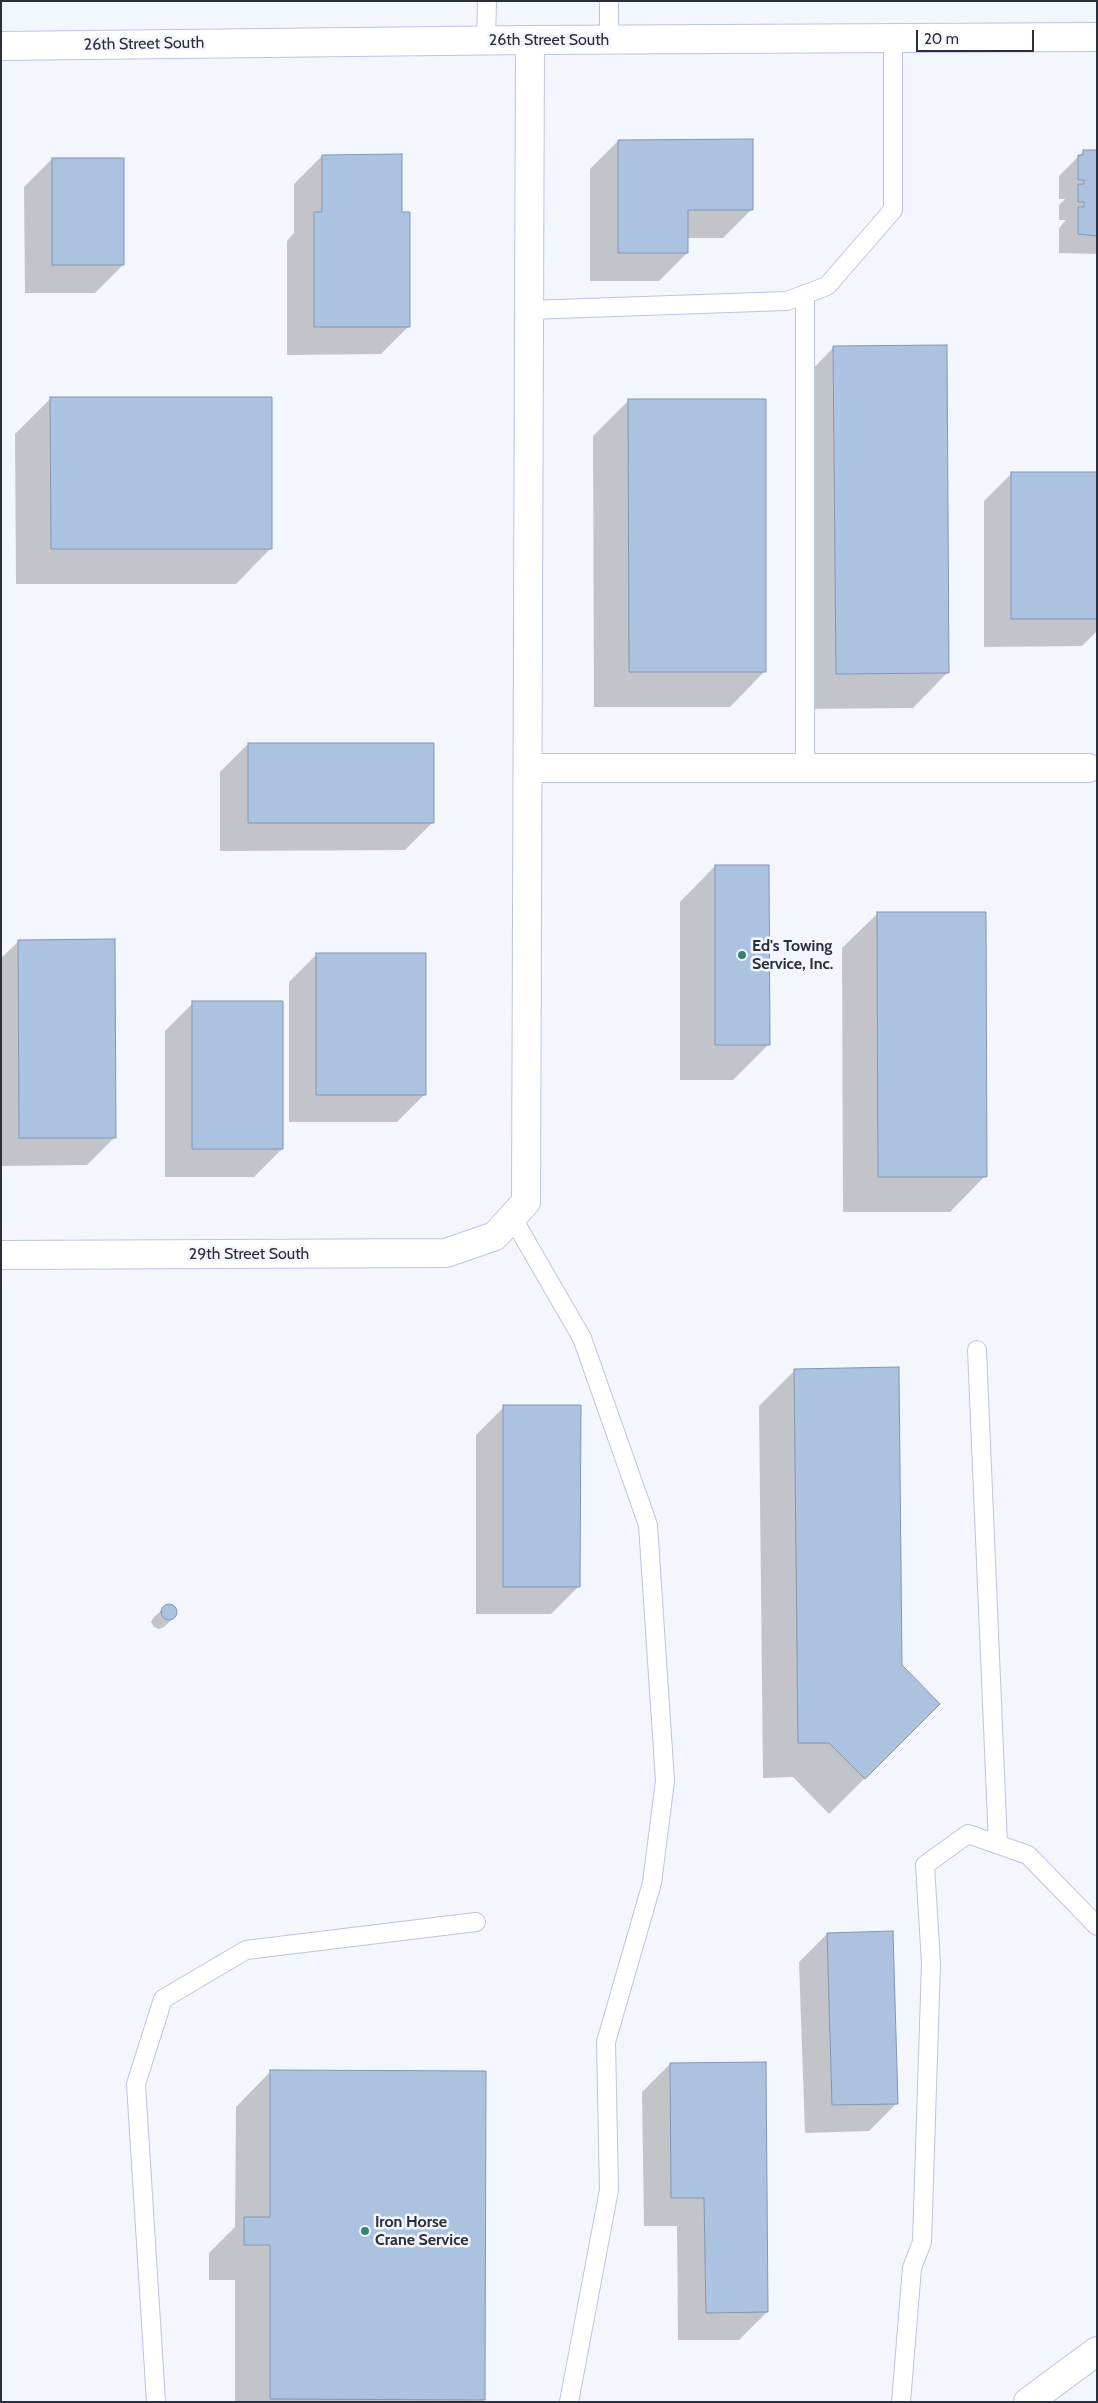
<!DOCTYPE html>
<style>
body{margin:0}
#map{position:relative;width:1098px;height:2403px;overflow:hidden;background:#f4f6fd;font-family:Cabin,sans-serif}
canvas{display:block}
.frame{position:absolute;inset:0;border:2px solid #2b2e3b;pointer-events:none}
.scale{position:absolute;left:916px;top:30px;width:118px;height:22px;box-sizing:border-box;border:2px solid #2b2e3b;border-top:0;padding-left:6px;font-size:15px;line-height:18px;white-space:nowrap;color:#2b2e3b;-webkit-text-stroke:4px #f4f6fd;paint-order:stroke}
</style>
<div id="map">
<canvas width="1098" height="2403"></canvas>
<div class="frame"></div>
<div class="scale">20 m</div>
</div>
<script>
const context = document.querySelector('canvas').getContext('2d');
context.lineJoin = 'round';
function paint(path, color) { context.fillStyle = color; context.fill(path, 'evenodd'); }
const shape = rows => new Path2D(rows.map(r => 'M' + r).join(''));
function stroke(path, color, width, dash) { context.strokeStyle = color; context.lineWidth = width; context.lineCap = dash ? 'butt' : 'round'; context.setLineDash(dash || []); context.stroke(path); }
function write(font, color, halo, rows, align = 'center') {
  context.font = font + ' Cabin,sans-serif'; context.lineWidth = 5; context.setLineDash([]); context.textBaseline = 'middle'; context.strokeStyle = halo; context.fillStyle = color; for (const [text, x, y, turn = 0] of rows) {
    context.save(); context.translate(x, y); context.rotate((+turn || 0) * Math.PI / 180); context.textAlign = isNaN(turn) ? turn : align; if (halo) context.strokeText(text, 0, 0); context.fillText(text, 0, 0); context.restore();
  }
}
paint(shape([
 [618,141,751,210,723,238,687,238,687,253,659,281,590,281,590,169],
 [1084,151,1097,151,1097,254,1059,253,1059,228,1066,220,1059,220,1059,205,1065,199,1059,199,1059,176],
 [322,156,401,213,409,326,381,354,287,355,287,241,294,233,294,184],
 [52,159,123,265,95,293,25,293,24,187],
 [834,347,948,672,913,708,801,709,799,383],
 [51,398,271,548,236,584,16,584,15,434],
 [629,400,765,671,730,707,594,707,593,436],
 [1012,473,1097,473,1097,631,1082,646,984,647,984,501],
 [248,744,433,822,405,850,220,851,220,772],
 [715,866,768,1045,733,1080,680,1080,680,902],
 [878,913,985,1176,950,1212,843,1212,842,948],
 [19,941,115,1137,87,1165,1,1166,1,958],
 [317,954,425,1094,397,1122,289,1122,289,982],
 [193,1003,282,1149,254,1177,165,1177,165,1031],
 [795,1370,901,1665,939,1704,829,1814,793,1777,763,1778,759,1406],
 [504,1407,579,1586,551,1614,476,1614,476,1435],
 [169,1604,174,1606,176,1612,174,1617,164,1627,159,1629,154,1627,151,1622,154,1617],
 [827,1934,897,2103,869,2131,805,2133,799,1962],
 [670,2064,767,2312,739,2340,678,2340,677,2226,644,2226,642,2092],
 [271,2071,484,2399,482,2402,235,2402,235,2280,209,2280,209,2253,235,2227,236,2107]
]), '#0003');
const building = shape([
 [753,139,753,210,688,210,688,253,618,253,618,140,753,139],
 [1083,150,1097,150,1097,236,1078,234,1078,207,1084,207,1084,202,1078,202,1078,184,1084,184,1084,180,1078,180,1078,155,1083,155,1083,150],
 [402,154,402,212,410,212,410,327,314,327,314,212,322,212,322,155,402,154],
 [52,158,124,158,124,265,52,265,52,158],
 [947,345,949,673,836,674,833,346,947,345],
 [50,397,272,397,272,549,51,549,50,397],
 [628,399,766,399,766,672,629,672,628,399],
 [1011,472,1097,472,1097,619,1011,619,1011,472],
 [248,743,434,743,434,823,248,823,248,743],
 [715,865,769,865,770,1045,715,1045,715,865],
 [877,912,986,912,987,1177,878,1177,877,912],
 [115,939,116,1138,19,1138,18,940,115,939],
 [316,953,426,953,426,1095,316,1095,316,953],
 [192,1001,283,1001,283,1149,192,1149,192,1001],
 [899,1367,902,1665,940,1704,865,1779,829,1743,798,1743,794,1369,899,1367],
 [503,1405,581,1405,580,1587,503,1587,503,1405],
 '161 1612a8 8 0 1 1 16 0a8 8 0 1 1-16 0Z',
 [893,1931,898,2104,832,2105,827,1933,893,1931],
 [766,2062,768,2312,706,2313,704,2198,671,2198,670,2063,766,2062],
 [270,2070,486,2071,485,2400,270,2399,270,2245,244,2245,244,2217,270,2217,270,2070]
]);
paint(building, '#acc2e1');
stroke(building, '#8196b3', 1);
const service = shape([
 [609,39,609,1],
 [486,40,487,1],
 [805,294,805,768],
 [529,310,787,301,827,286,893,210,893,38],
 [512,1217,582,1338,648,1525,665,1781,652,1883,606,2042,609,2190,569,2402],
 [977,1350,998,1844],
 [156,2402,136,2084,163,1999,246,1950,476,1922],
 [901,2402,912,2268,922,2242,931,1963,925,1865,968,1834,1028,1855,1097,1926]
]);
const minor = shape([
 [1,46,530,40,1097,37],
 [528,768,1088,768],
 [1,1255,446,1253,495,1236,526,1202,530,40]
]);
const primary = shape([
 [1028,2402,1097,2351]
]);
stroke(service, '#bcc3e6', 20);
stroke(minor, '#bcc3e6', 30);
stroke(primary, '#bcc3e6', 30);
stroke(service, '#fff', 18);
stroke(minor, '#fff', 28);
stroke(primary, '#fff', 28);
for (const [x, y, r, color] of [
 [742,955,5,"#3a7f73"],
 [365,2231,5,"#3a7f73"]
]) { const dot = new Path2D(); dot.arc(x, y, r, 0, 2 * Math.PI); context.fillStyle = color; context.fill(dot); stroke(dot, '#f4f6fd', 2); }
write('16px', '#2b2e3b', '#f4f6fd', [
 ["26th Street South",549,40],
 ["26th Street South",144,44,-1],
 ["29th Street South",249,1254]
]);
write('bold 16px', '#2b2e3b', '#f4f6fd', [
 ["Ed's Towing",752,946],
 ["Service, Inc.",752,964],
 ["Iron Horse",375,2222],
 ["Crane Service",375,2240]
], 'left');
</script>
